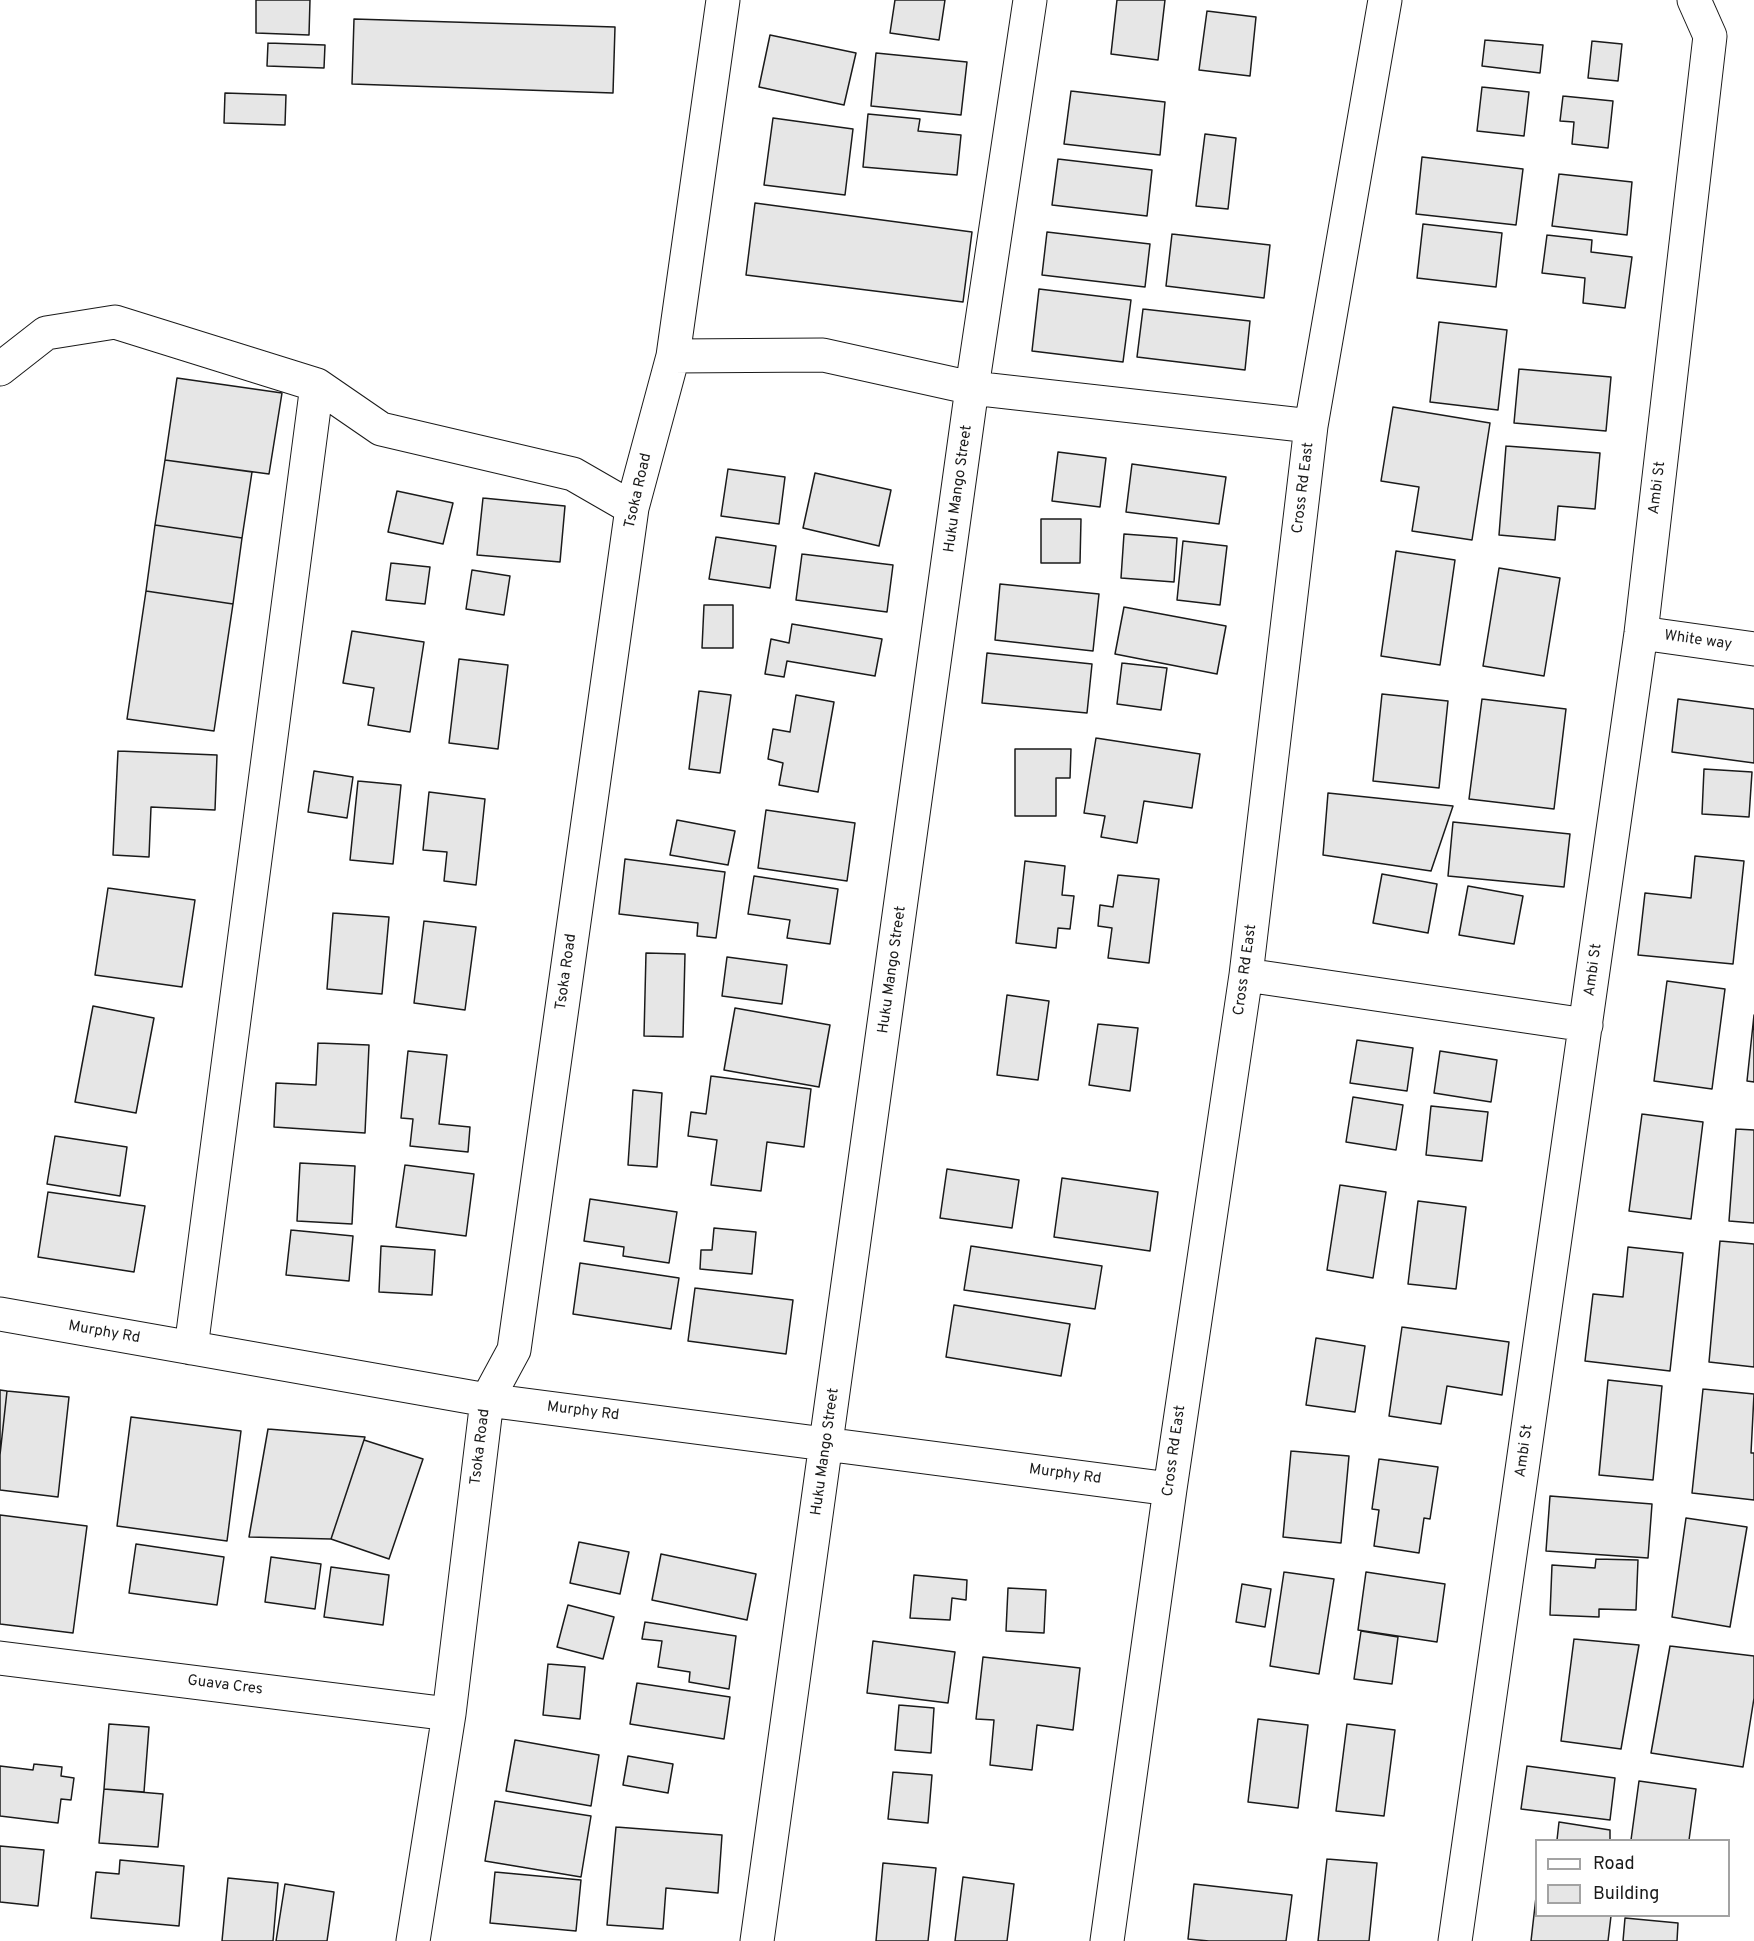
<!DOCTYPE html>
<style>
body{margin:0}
#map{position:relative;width:1754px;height:1941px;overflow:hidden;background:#fff;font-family:Overpass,sans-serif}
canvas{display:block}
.legend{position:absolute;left:1535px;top:1839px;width:195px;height:78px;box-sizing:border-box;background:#fff;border:2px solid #a3a3a3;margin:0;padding:8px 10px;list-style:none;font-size:18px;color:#1a1a1a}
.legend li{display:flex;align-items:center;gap:12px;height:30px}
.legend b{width:30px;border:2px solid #a3a3a3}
</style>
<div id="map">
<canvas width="1754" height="1941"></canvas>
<ul class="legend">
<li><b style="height:8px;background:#fff"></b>Road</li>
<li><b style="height:16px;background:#e6e6e6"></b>Building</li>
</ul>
</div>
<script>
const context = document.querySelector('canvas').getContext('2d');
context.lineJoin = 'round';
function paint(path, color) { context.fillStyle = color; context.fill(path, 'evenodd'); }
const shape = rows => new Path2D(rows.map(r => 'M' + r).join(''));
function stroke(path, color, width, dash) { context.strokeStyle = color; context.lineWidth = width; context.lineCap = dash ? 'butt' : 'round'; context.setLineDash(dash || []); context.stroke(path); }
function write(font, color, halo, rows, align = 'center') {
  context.font = font + ' Overpass,sans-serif'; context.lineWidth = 4.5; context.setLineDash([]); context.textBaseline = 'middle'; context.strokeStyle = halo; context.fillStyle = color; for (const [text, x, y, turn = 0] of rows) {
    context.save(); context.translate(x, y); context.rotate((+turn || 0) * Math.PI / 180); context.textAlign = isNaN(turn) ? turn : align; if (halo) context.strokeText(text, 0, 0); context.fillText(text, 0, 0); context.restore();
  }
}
const building = shape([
 [256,0,310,0,309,35,256,33,256,0],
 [895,0,945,0,939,40,890,33,895,0],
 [1117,0,1165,0,1158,60,1111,54,1117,0],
 [1207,11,1256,17,1250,76,1199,70,1207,11],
 [354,19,615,27,613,93,352,84,354,19],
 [770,35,856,53,844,105,759,87,770,35],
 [1485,40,1543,45,1540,73,1482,66,1485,40],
 [1592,41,1622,44,1618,81,1588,78,1592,41],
 [268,43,325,45,324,68,267,66,268,43],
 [876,53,967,62,961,115,871,106,876,53],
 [1482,87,1529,92,1524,136,1477,131,1482,87],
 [1071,91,1165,102,1160,155,1064,144,1071,91],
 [225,93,286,95,285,125,224,123,225,93],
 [1563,96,1613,101,1608,148,1572,144,1574,122,1560,121,1563,96],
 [868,114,920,119,918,131,961,135,957,175,863,167,868,114],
 [773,118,853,129,845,195,764,185,773,118],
 [1205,134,1236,138,1228,209,1196,206,1205,134],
 [1422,157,1523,169,1516,225,1416,214,1422,157],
 [1058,159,1152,170,1147,216,1052,205,1058,159],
 [1559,174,1632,182,1627,235,1552,226,1559,174],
 [755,203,972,232,963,302,746,275,755,203],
 [1423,224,1502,233,1496,287,1417,278,1423,224],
 [1047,232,1150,244,1145,287,1042,275,1047,232],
 [1172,234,1270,245,1264,298,1166,286,1172,234],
 [1547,235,1592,240,1591,252,1632,257,1625,308,1583,303,1585,278,1542,273,1547,235],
 [1039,289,1131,300,1123,362,1032,351,1039,289],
 [1143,309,1250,321,1245,370,1137,357,1143,309],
 [1439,322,1507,330,1498,410,1430,402,1439,322],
 [1519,369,1611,377,1606,431,1514,423,1519,369],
 [177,378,282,393,269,474,165,460,177,378],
 [1393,407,1490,423,1472,540,1412,531,1419,487,1381,481,1393,407],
 [1506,446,1600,453,1595,509,1558,506,1555,540,1499,535,1506,446],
 [1058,452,1106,458,1100,507,1052,501,1058,452],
 [165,460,252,472,242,538,155,525,165,460],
 [1132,464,1226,477,1219,524,1126,512,1132,464],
 [728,469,785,477,779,524,721,516,728,469],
 [815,473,891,490,879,546,803,528,815,473],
 [397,491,453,503,443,544,388,532,397,491],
 [483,498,565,506,560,562,477,555,483,498],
 [1041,519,1081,519,1080,563,1041,563,1041,519],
 [155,525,242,538,233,604,146,591,155,525],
 [1124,534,1177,538,1174,582,1121,578,1124,534],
 [716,537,776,546,770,588,709,579,716,537],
 [1183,541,1227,546,1220,605,1177,600,1183,541],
 [1396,551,1455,560,1440,665,1381,656,1396,551],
 [802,554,893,565,887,612,796,600,802,554],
 [391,563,430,567,425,604,386,600,391,563],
 [1499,568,1560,578,1544,676,1483,666,1499,568],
 [472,570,510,576,504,615,466,609,472,570],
 [1000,584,1099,594,1093,651,995,640,1000,584],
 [146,591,233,604,214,731,127,719,146,591],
 [704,605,733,605,733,648,702,648,704,605],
 [1124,607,1226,626,1217,674,1115,654,1124,607],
 [792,624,882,639,875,676,787,661,784,677,765,674,771,639,789,643,792,624],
 [352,631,424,642,410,732,368,725,374,688,343,683,352,631],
 [987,653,1092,664,1087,713,982,703,987,653],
 [459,659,508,665,498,749,449,743,459,659],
 [1122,663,1167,668,1161,710,1117,704,1122,663],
 [699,691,731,695,720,773,689,769,699,691],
 [1382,694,1448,701,1439,788,1373,781,1382,694],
 [796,695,834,702,818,792,779,785,783,763,768,759,773,729,790,732,796,695],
 [1482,699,1566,709,1554,809,1469,799,1482,699],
 [1678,699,1754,709,1754,763,1672,752,1678,699],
 [1096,738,1200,754,1192,808,1144,801,1137,843,1101,837,1105,816,1084,813,1096,738],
 [1015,749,1071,749,1070,778,1056,778,1056,816,1015,816,1015,749],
 [118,751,217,755,215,810,151,807,149,857,113,855,118,751],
 [1704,769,1752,772,1749,817,1702,814,1704,769],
 [314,771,353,777,347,818,308,812,314,771],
 [358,781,401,785,393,864,350,860,358,781],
 [429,792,485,799,476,885,444,881,447,852,423,850,429,792],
 [1328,793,1453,806,1431,871,1323,855,1328,793],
 [766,810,855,823,847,881,758,868,766,810],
 [677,820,735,831,728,865,670,855,677,820],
 [1453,822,1570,834,1564,887,1448,876,1453,822],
 [1695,856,1744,861,1733,964,1638,955,1645,893,1691,898,1695,856],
 [625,859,725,872,716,938,697,936,698,923,619,914,625,859],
 [1025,861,1065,866,1062,895,1074,896,1070,929,1058,928,1056,948,1016,943,1025,861],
 [1382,874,1437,884,1428,933,1373,923,1382,874],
 [1118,875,1159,879,1149,963,1108,958,1112,928,1098,926,1100,905,1113,907,1118,875],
 [754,876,838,889,830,944,787,938,790,920,748,914,754,876],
 [1468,886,1523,896,1514,944,1459,935,1468,886],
 [108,888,195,900,182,987,95,975,108,888],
 [333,913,389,917,382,994,327,989,333,913],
 [424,921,476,927,465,1010,414,1003,424,921],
 [646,953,685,954,683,1037,644,1036,646,953],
 [727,957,787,965,782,1004,722,996,727,957],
 [1667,981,1725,989,1712,1089,1654,1081,1667,981],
 [1007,995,1049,1001,1038,1080,997,1075,1007,995],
 [93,1006,154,1018,136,1113,75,1102,93,1006],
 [735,1008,830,1025,819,1087,724,1070,735,1008],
 [1754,1015,1754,1082,1747,1081,1754,1015],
 [1098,1024,1138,1028,1130,1091,1089,1085,1098,1024],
 [1357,1040,1413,1048,1407,1091,1350,1083,1357,1040],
 [318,1043,369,1045,365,1133,274,1127,276,1083,316,1085,318,1043],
 [408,1051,447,1055,439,1124,470,1127,468,1152,410,1146,413,1119,401,1118,408,1051],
 [1440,1051,1497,1060,1491,1102,1434,1093,1440,1051],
 [711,1076,811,1089,804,1147,767,1142,761,1191,711,1185,717,1140,688,1136,691,1112,706,1114,711,1076],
 [633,1090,662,1093,657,1167,628,1165,633,1090],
 [1353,1097,1403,1105,1396,1150,1346,1142,1353,1097],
 [1431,1106,1488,1112,1482,1161,1426,1155,1431,1106],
 [1642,1114,1703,1122,1691,1219,1629,1211,1642,1114],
 [1736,1129,1754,1130,1754,1223,1729,1221,1736,1129],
 [55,1136,127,1147,120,1196,47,1184,55,1136],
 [300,1163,355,1166,352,1224,297,1221,300,1163],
 [405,1165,474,1174,466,1236,396,1227,405,1165],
 [947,1169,1019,1180,1012,1228,940,1218,947,1169],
 [1062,1178,1158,1192,1150,1251,1054,1237,1062,1178],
 [1340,1185,1386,1192,1373,1278,1327,1270,1340,1185],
 [48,1192,145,1206,134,1272,38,1257,48,1192],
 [590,1199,677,1212,669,1263,623,1256,624,1247,584,1241,590,1199],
 [1418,1201,1466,1207,1456,1289,1408,1284,1418,1201],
 [714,1228,756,1232,752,1274,700,1269,701,1250,712,1250,714,1228],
 [291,1230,353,1236,349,1281,286,1275,291,1230],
 [1720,1241,1754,1244,1754,1367,1709,1362,1720,1241],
 [381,1246,435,1250,432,1295,379,1292,381,1246],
 [971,1246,1102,1266,1095,1309,964,1290,971,1246],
 [1628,1247,1683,1253,1670,1371,1585,1361,1593,1294,1623,1297,1628,1247],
 [580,1263,679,1278,671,1329,573,1314,580,1263],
 [695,1288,793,1300,786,1354,688,1341,695,1288],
 [954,1305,1070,1324,1061,1376,946,1357,954,1305],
 [1402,1327,1509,1342,1502,1395,1447,1386,1441,1424,1389,1416,1402,1327],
 [1316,1338,1365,1346,1355,1412,1306,1405,1316,1338],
 [1608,1380,1662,1386,1653,1480,1599,1475,1608,1380],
 [1703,1389,1754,1394,1751,1453,1754,1453,1754,1500,1692,1493,1703,1389],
 [0,1390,7,1391,0,1455,0,1390],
 [7,1391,69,1397,58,1497,0,1490,0,1455,7,1391],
 [131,1417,241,1431,227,1541,117,1526,131,1417],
 [268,1429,365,1437,331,1539,249,1537,268,1429],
 [364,1440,423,1459,389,1559,331,1539,364,1440],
 [1291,1451,1349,1456,1341,1543,1283,1537,1291,1451],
 [1379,1459,1438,1467,1430,1519,1424,1518,1419,1553,1374,1546,1379,1510,1372,1509,1379,1459],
 [1550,1496,1652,1504,1648,1558,1546,1551,1550,1496],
 [0,1515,87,1526,73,1633,0,1624,0,1515],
 [1686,1518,1747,1527,1730,1627,1672,1617,1686,1518],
 [579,1542,629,1552,620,1594,570,1583,579,1542],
 [136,1544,224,1557,217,1605,129,1593,136,1544],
 [661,1554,756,1574,747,1620,652,1600,661,1554],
 [271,1557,321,1564,315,1609,265,1602,271,1557],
 [1596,1559,1638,1560,1636,1610,1599,1609,1599,1617,1550,1615,1552,1565,1595,1568,1596,1559],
 [331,1567,389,1575,383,1625,324,1617,331,1567],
 [1284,1572,1334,1579,1319,1674,1270,1666,1284,1572],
 [1366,1572,1445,1584,1437,1642,1358,1630,1366,1572],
 [914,1575,967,1580,966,1600,952,1598,950,1620,910,1618,914,1575],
 [1242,1584,1271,1589,1265,1627,1236,1622,1242,1584],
 [1008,1588,1046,1590,1044,1633,1006,1631,1008,1588],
 [568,1605,614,1617,603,1659,557,1647,568,1605],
 [645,1622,736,1636,729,1689,689,1682,690,1672,658,1667,662,1641,642,1639,645,1622],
 [1361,1631,1398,1637,1392,1684,1354,1679,1361,1631],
 [1574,1639,1639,1645,1621,1749,1561,1741,1574,1639],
 [873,1641,955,1652,948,1703,867,1693,873,1641],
 [1670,1646,1754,1656,1754,1698,1743,1767,1651,1753,1670,1646],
 [983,1657,1080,1668,1073,1730,1037,1725,1032,1770,990,1765,994,1720,976,1719,983,1657],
 [548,1664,585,1667,580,1719,543,1715,548,1664],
 [637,1683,730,1697,724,1739,630,1724,637,1683],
 [899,1705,934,1708,931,1753,895,1750,899,1705],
 [1258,1719,1308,1725,1298,1808,1248,1802,1258,1719],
 [109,1724,149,1727,144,1792,104,1789,109,1724],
 [1347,1724,1395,1730,1384,1816,1336,1811,1347,1724],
 [515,1740,599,1755,591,1806,506,1791,515,1740],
 [628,1756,673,1764,668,1793,623,1785,628,1756],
 [34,1764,62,1767,61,1776,74,1778,71,1800,61,1799,58,1823,0,1816,0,1766,33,1770,34,1764],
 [1527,1766,1615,1778,1610,1820,1521,1809,1527,1766],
 [893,1772,932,1775,928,1823,888,1819,893,1772],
 [1639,1781,1696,1789,1689,1840,1631,1840,1639,1781],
 [104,1789,163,1794,158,1847,99,1843,104,1789],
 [495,1801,591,1816,581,1877,485,1861,495,1801],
 [1559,1822,1610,1830,1610,1840,1557,1840,1559,1822],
 [616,1827,722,1835,718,1893,666,1888,663,1929,607,1925,616,1827],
 [0,1846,44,1850,38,1906,0,1902,0,1846],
 [1327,1859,1377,1863,1369,1941,1318,1941,1327,1859],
 [120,1860,184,1866,179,1926,91,1918,96,1872,119,1874,120,1860],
 [883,1863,936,1868,928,1941,876,1941,883,1863],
 [495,1872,581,1880,576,1931,490,1923,495,1872],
 [963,1877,1014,1884,1007,1941,955,1941,963,1877],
 [228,1878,278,1883,273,1941,222,1941,228,1878],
 [285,1884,334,1892,327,1941,276,1941,285,1884],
 [1194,1884,1292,1895,1286,1941,1209,1941,1188,1939,1194,1884],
 [1536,1897,1536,1916,1611,1916,1608,1941,1531,1941,1536,1897],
 [1625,1918,1678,1923,1677,1941,1623,1941,1625,1918]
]);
paint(building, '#e6e6e6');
stroke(building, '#1a1a1a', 1.5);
const minor = shape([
 [673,356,823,355,972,388,1311,426],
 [0,369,46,333,115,322,317,385,381,429,573,474,632,508],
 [1641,633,1754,649],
 [1246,975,1586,1025],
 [0,1314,487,1400,1170,1489],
 [191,1348,317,385],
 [0,1658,449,1714],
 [413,1941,449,1714,487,1400,514,1350,632,508,673,356,723,0],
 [757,1941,972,388,1030,0],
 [1107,1941,1170,1489,1246,975,1311,426,1385,0],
 [1455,1941,1641,633,1710,36,1694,0]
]);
stroke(minor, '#1a1a1a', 35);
stroke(minor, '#fff', 33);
write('15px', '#1a1a1a', '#fff', [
 ["Cross Rd East",1304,488,-83],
 ["Ambi St",1658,488,-83],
 ["Huku Mango Street",959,489,-82],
 ["Tsoka Road",639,491,-77],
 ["White way",1698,641,8],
 ["Huku Mango Street",893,970,-82],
 ["Cross Rd East",1246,970,-82],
 ["Ambi St",1594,970,-82],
 ["Tsoka Road",567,972,-82],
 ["Murphy Rd",104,1333,10],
 ["Murphy Rd",583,1412,7],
 ["Tsoka Road",481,1447,-83],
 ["Cross Rd East",1175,1451,-82],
 ["Ambi St",1525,1451,-82],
 ["Huku Mango Street",826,1452,-82],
 ["Murphy Rd",1065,1475,8],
 ["Guava Cres",225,1686,7]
]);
</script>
